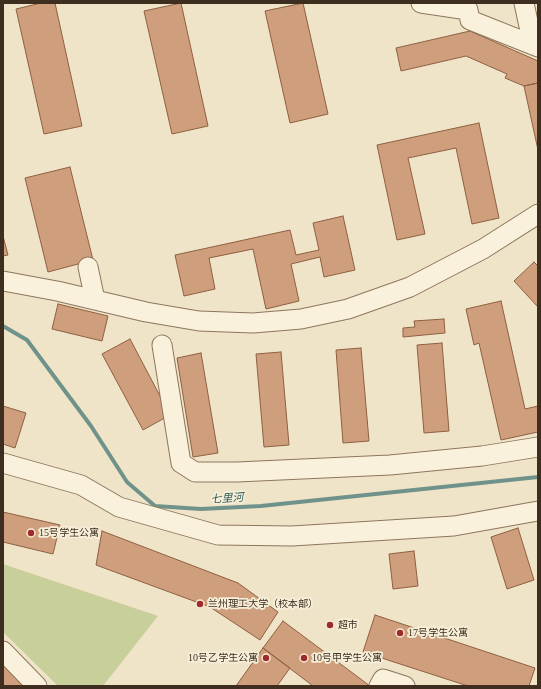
<!DOCTYPE html>
<meta charset="utf-8">
<style>
body{margin:0}
#map{position:relative;width:541px;height:689px;overflow:hidden;background:#f0e4c8;font-family:"Times New Roman",serif}
canvas{display:block}
.frame{position:absolute;inset:0;border:4px solid #3d2e20;pointer-events:none}
</style>
<div id="map">
<canvas width="541" height="689"></canvas>
<div class="frame"></div>
</div>
<script>
const context = document.querySelector('canvas').getContext('2d');
context.lineJoin = 'round';
function paint(path, color) { context.fillStyle = color; context.fill(path, 'evenodd'); }
const shape = rows => new Path2D(rows.map(r => 'M' + r).join(''));
function stroke(path, color, width, dash) { context.strokeStyle = color; context.lineWidth = width; context.lineCap = dash ? 'butt' : 'round'; context.setLineDash(dash || []); context.stroke(path); }
function write(font, color, halo, rows, align = 'center') {
  context.font = font + ' "Times New Roman","Noto Sans SC",serif'; context.lineWidth = 3.5; context.setLineDash([]); context.textBaseline = 'middle'; context.strokeStyle = halo; context.fillStyle = color; for (const [text, x, y, turn = 0] of rows) {
    context.save(); context.translate(x, y); context.rotate((+turn || 0) * Math.PI / 180); context.textAlign = isNaN(turn) ? turn : align; if (halo) context.strokeText(text, 0, 0); context.fillText(text, 0, 0); context.restore();
  }
}
paint(shape([
 [3,564,158,616,103,686,58,686,3,632]
]), '#c9cf9b');
stroke(shape([
 [3,326,27,340,91,426,127,482,155,506,201,509,261,506,538,477]
]), '#6f938a', 4);
const building = shape([
 [41,3,55,3,82,126,44,134,16,9,41,3],
 [181,3,208,126,172,134,144,11,181,3],
 [303,3,328,114,290,123,265,11,303,3],
 [470,31,538,61,538,83,524,86,505,78,507,74,466,56,401,71,396,48,470,31],
 [538,83,538,150,524,86,538,83],
 [479,123,499,218,472,224,456,148,408,158,425,234,397,240,377,145,479,123],
 [70,167,93,260,48,272,25,178,70,167],
 [343,216,355,270,324,277,320,257,291,264,299,301,266,309,253,249,209,258,215,289,184,296,175,255,290,230,296,255,319,250,313,223,343,216],
 [3,236,8,255,3,256,3,236],
 [534,262,538,266,538,307,514,281,534,262],
 [501,301,525,409,538,406,538,432,501,440,479,343,474,345,466,309,501,301],
 [58,304,108,316,102,341,52,329,58,304],
 [444,319,445,333,403,337,403,328,415,327,414,321,444,319],
 [130,339,170,415,143,430,102,354,130,339],
 [442,343,449,431,424,433,417,345,442,343],
 [361,348,369,441,343,443,336,350,361,348],
 [281,352,289,445,264,447,256,354,281,352],
 [201,353,218,453,193,457,177,358,201,353],
 [3,406,26,413,15,448,3,444,3,406],
 [3,512,60,525,53,554,3,542,3,512],
 [518,528,534,580,507,589,491,537,518,528],
 [102,531,238,583,278,612,260,640,210,607,96,565,102,531],
 [414,551,418,586,393,589,389,554,414,551],
 [375,615,535,668,529,686,468,686,363,652,375,615],
 [283,621,370,686,313,686,263,648,283,621],
 [263,648,290,668,277,686,236,686,263,648],
 [3,664,23,686,3,686,3,664]
]);
paint(building, '#cf9f7d');
stroke(building, '#8d5f41', 1);
const minor = shape([
 [421,3,468,10,470,20,538,47],
 [524,3,533,45],
 [88,267,95,300],
 [3,281,57,291,146,312,199,321,253,323,301,319,348,309,410,287,483,249,538,214],
 [162,345,181,463,195,472,237,472,390,465,482,456,538,447],
 [3,463,81,485,119,507,218,535,292,536,454,526,538,511],
 [3,651,37,686],
 [379,686,383,679,405,686]
]);
stroke(minor, '#8d765c', 21);
stroke(minor, '#faf1dc', 19);
for (const [x, y, r, color] of [
 [31,533,4,"#9e2a2b"],
 [200,604,4,"#9e2a2b"],
 [330,625,4,"#9e2a2b"],
 [400,633,4,"#9e2a2b"],
 [266,658,4,"#9e2a2b"],
 [304,658,4,"#9e2a2b"]
]) { const dot = new Path2D(); dot.arc(x, y, r, 0, 2 * Math.PI); context.fillStyle = color; context.fill(dot); stroke(dot, '#f7eed8', 1.5); }
write('10px', '#3d2e20', '#f7eed8', [
 ["15号学生公寓",39,533],
 ["兰州理工大学（校本部）",208,604],
 ["超市",338,625],
 ["17号学生公寓",408,633],
 ["10号乙学生公寓",258,658,"right"],
 ["10号甲学生公寓",312,658]
], 'left');
write('italic 11px', '#2f5d5a', '#f7eed8', [
 ["七里河",227,499,-4]
]);
</script>
